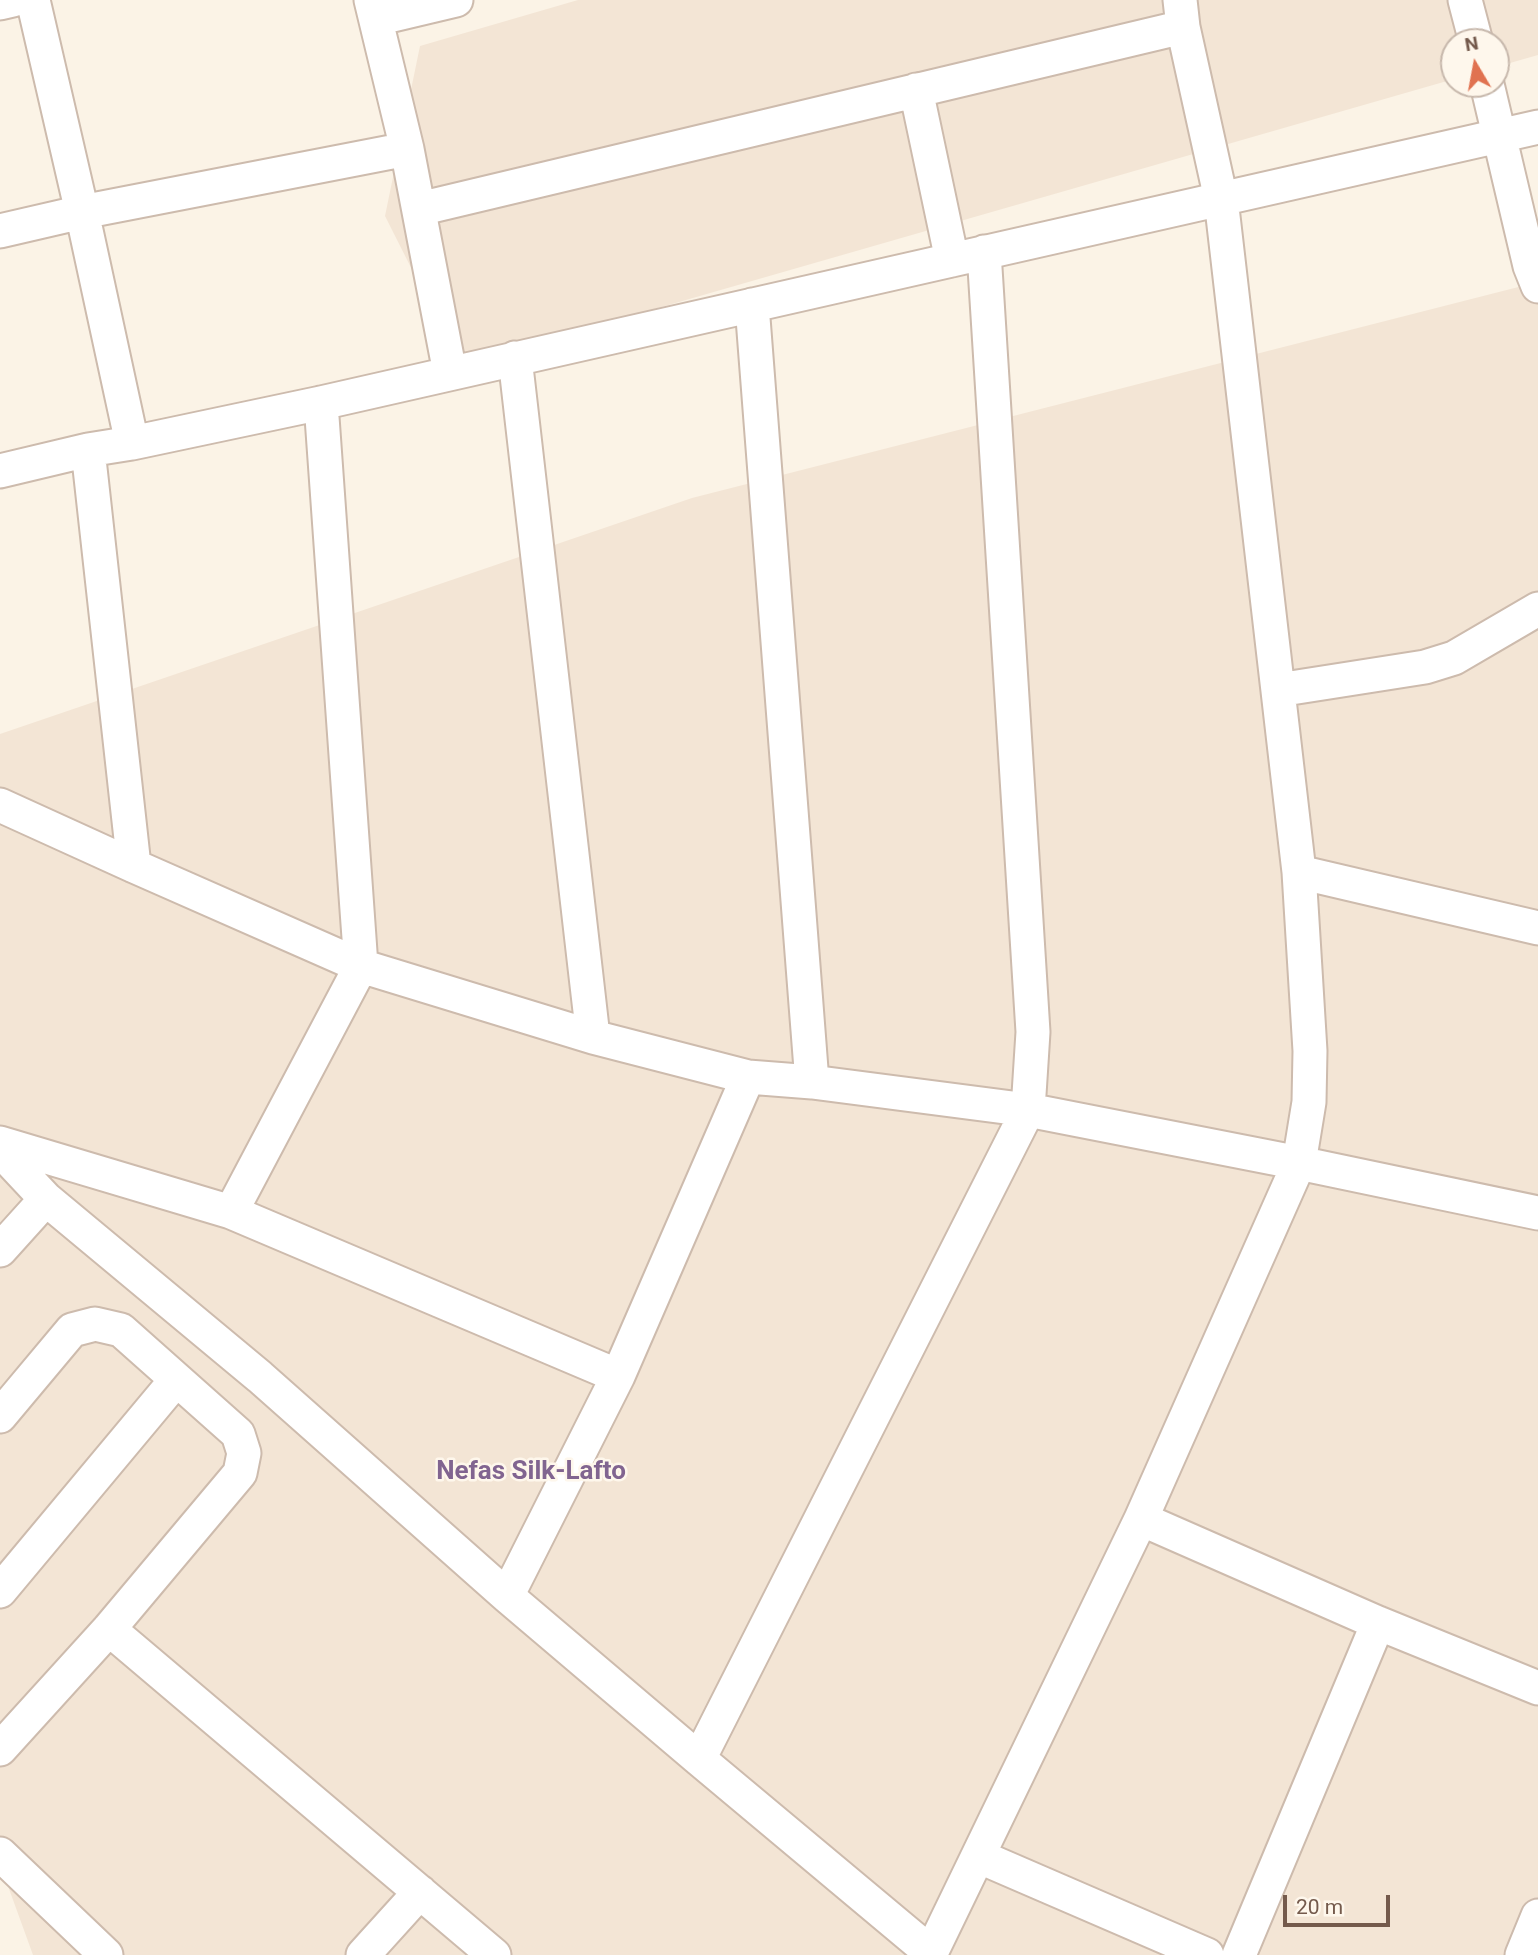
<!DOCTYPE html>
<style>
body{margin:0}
#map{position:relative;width:1538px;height:1955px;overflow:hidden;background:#fbf3e6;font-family:Roboto,sans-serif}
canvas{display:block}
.north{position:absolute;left:1440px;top:28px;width:70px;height:70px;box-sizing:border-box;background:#fef7ec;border:2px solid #c7b8ac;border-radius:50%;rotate:350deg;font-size:19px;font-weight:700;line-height:28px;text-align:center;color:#745a4c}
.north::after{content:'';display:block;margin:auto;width:24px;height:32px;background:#e07250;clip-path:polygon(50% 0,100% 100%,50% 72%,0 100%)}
.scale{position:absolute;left:1283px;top:1895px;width:107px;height:32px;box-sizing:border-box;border:4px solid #745a4c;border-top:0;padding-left:9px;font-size:21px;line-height:24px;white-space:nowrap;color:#745a4c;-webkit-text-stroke:5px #fef7ec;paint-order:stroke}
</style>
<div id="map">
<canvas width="1538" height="1955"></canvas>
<div class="north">N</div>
<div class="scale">20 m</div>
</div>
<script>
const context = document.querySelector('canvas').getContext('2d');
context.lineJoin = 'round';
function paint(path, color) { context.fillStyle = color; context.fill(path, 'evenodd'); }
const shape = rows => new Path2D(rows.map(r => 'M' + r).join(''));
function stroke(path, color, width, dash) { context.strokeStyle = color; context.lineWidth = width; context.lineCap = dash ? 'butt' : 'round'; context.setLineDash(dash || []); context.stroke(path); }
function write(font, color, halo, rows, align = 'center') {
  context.font = font + ' Roboto,sans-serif'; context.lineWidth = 5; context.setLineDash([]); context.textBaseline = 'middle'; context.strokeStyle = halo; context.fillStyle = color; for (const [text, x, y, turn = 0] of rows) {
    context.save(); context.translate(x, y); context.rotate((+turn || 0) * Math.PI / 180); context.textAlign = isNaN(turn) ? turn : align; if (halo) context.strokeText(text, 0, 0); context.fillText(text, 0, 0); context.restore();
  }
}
paint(shape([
 [578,0,1538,0,1538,55,1496,67,1496,42,1454,42,1454,79,460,365,385,216,420,46],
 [1538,282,1538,1955,33,1955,0,1864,0,734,692,498]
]), '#f3e5d5');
const minor = shape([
 [33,0,82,212,132,443],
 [371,0,407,149,450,373],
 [1465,0,1476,42],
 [0,3,13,0],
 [376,19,456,0],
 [1487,84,1530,266,1538,286],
 [916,90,952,260],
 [419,209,1183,27],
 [0,231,82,212,407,149],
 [752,305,812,1082],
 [515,358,593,1037],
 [321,403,361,966,231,1212,618,1376],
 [0,471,88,450],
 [1278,690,1425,667,1454,658,1538,609],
 [0,805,134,866,361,966,593,1037,748,1077,812,1082,1028,1110,1299,1163,1538,1213],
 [134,866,88,450,132,443,321,403,1538,127],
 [1299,872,1538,928],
 [0,1143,231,1212],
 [0,1150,46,1199,260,1377,507,1596,699,1759,931,1953],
 [0,1250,46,1199],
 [0,1416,72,1330,95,1324,121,1330,238,1434,244,1453,240,1473,109,1629,0,1749],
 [1141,1519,1378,1623,1538,1688],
 [0,1591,176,1380],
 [507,1596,618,1376,748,1077],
 [109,1629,494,1955],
 [699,1759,1028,1110,1033,1032,984,252],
 [0,1854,106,1955],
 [978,1856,1207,1955],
 [363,1955,420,1892],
 [930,1955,1141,1519,1299,1163,1309,1102,1310,1051,1299,872,1221,199,1183,27,1180,0],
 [1239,1955,1378,1623],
 [1522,1955,1538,1916]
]);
stroke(minor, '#cdbbad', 37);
stroke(minor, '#fff', 33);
write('bold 26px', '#816490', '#fef7ec', [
 ["Nefas Silk-Lafto",531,1472]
]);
</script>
